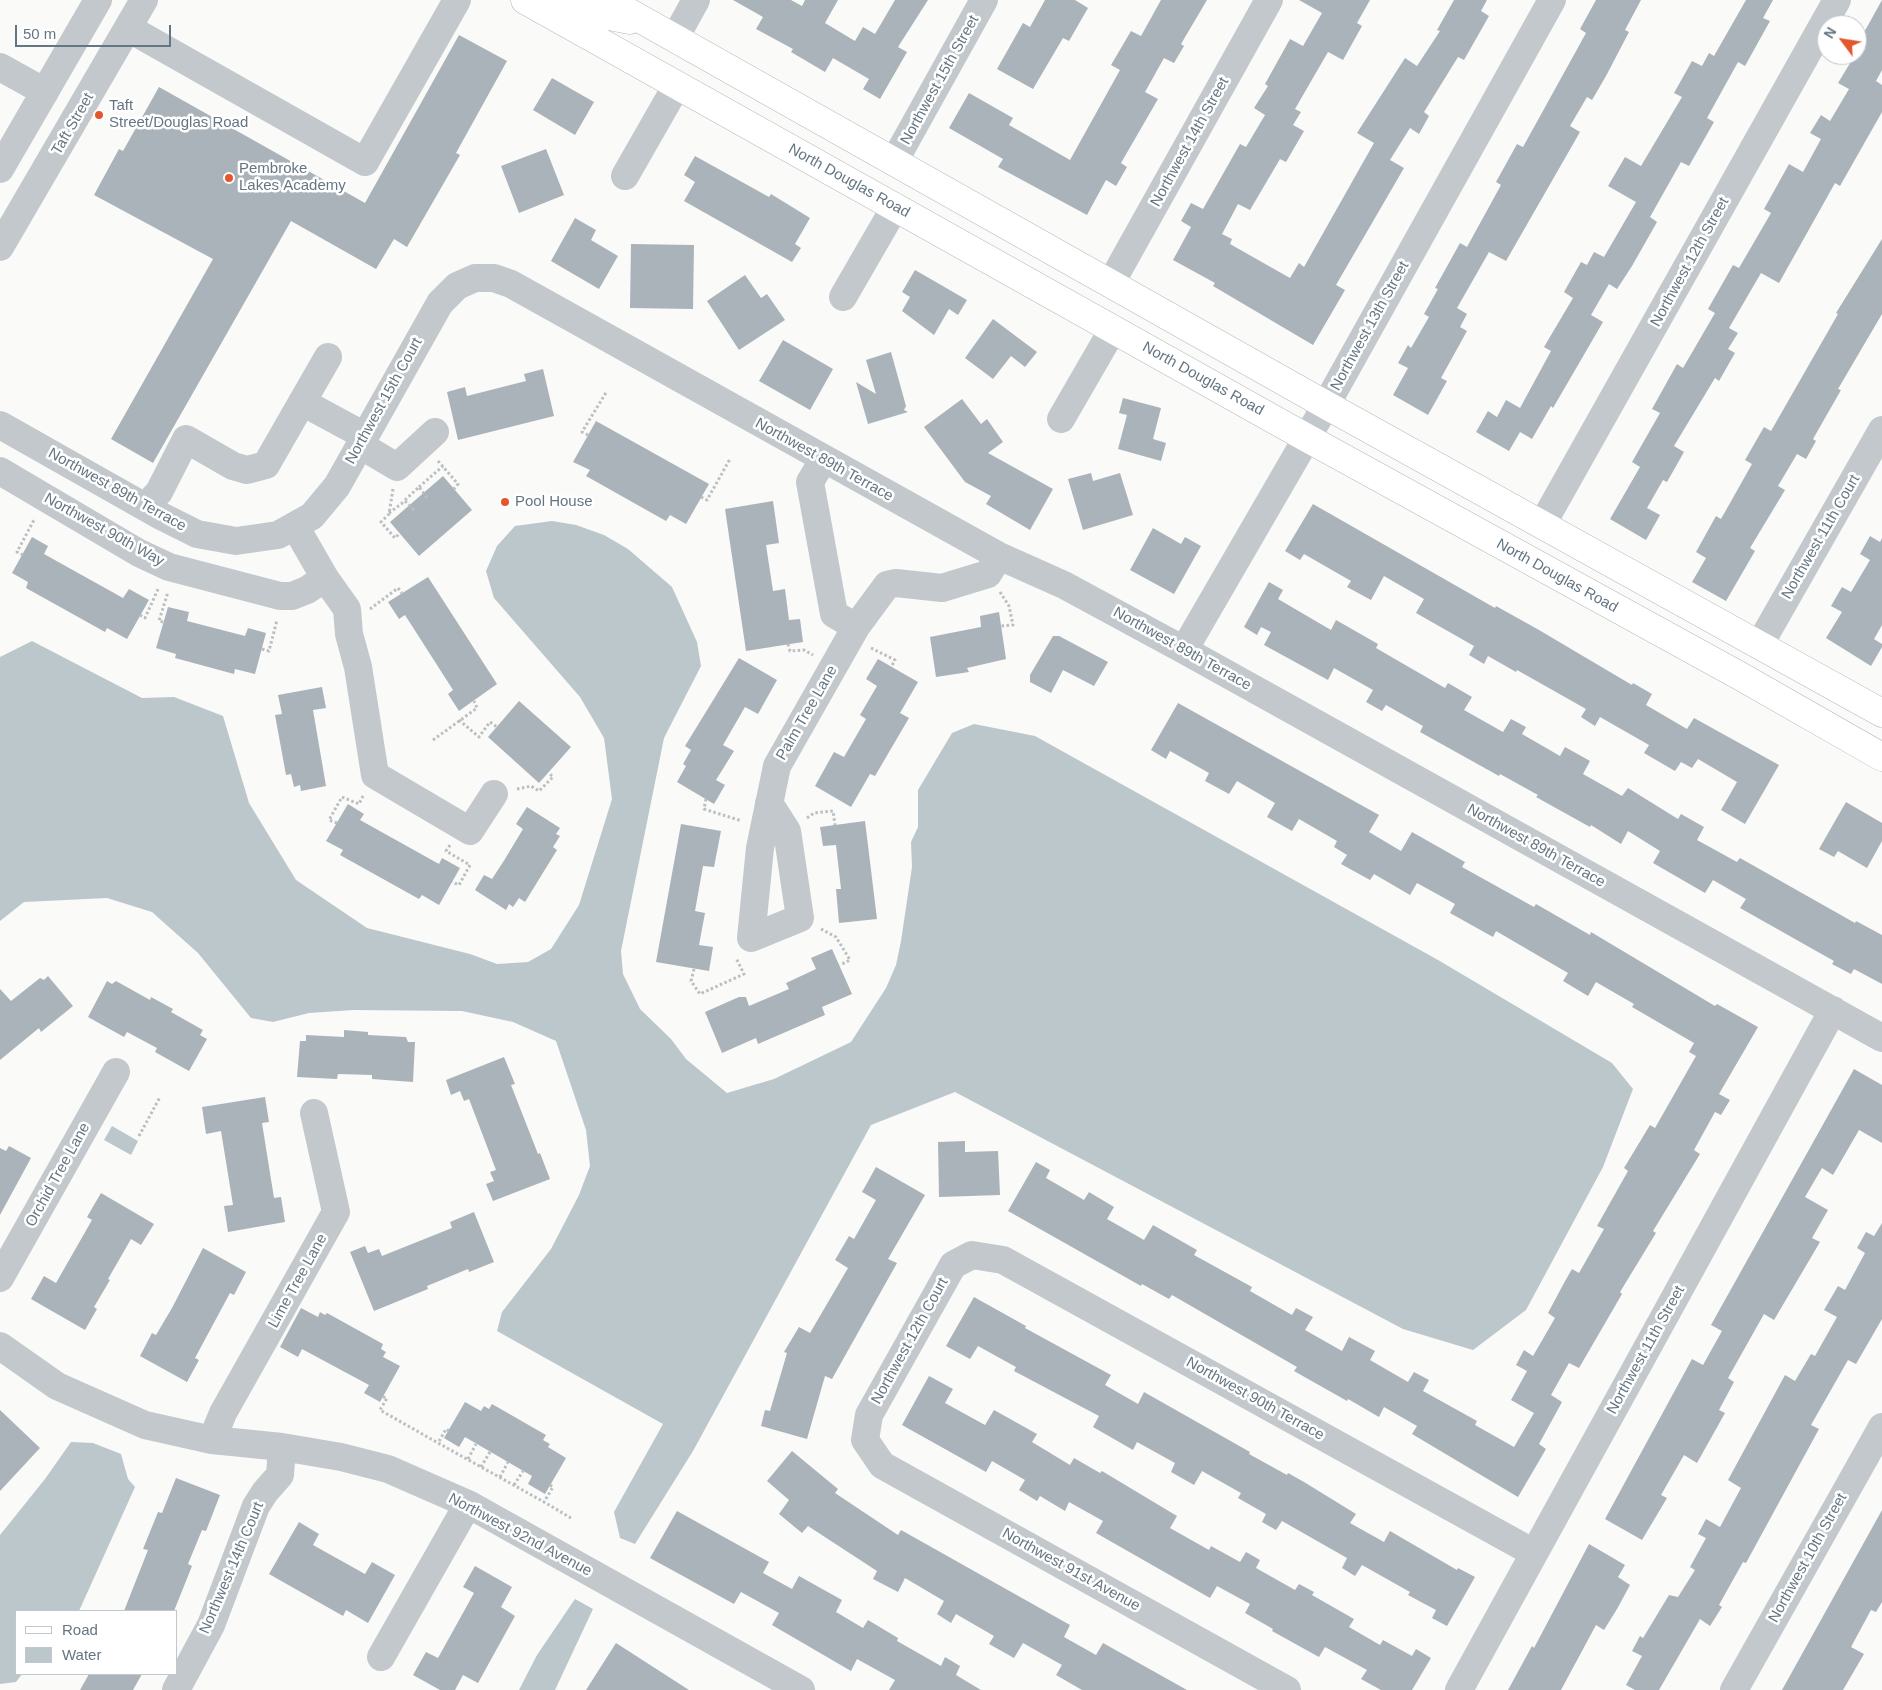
<!DOCTYPE html>
<style>
body{margin:0}
#map{position:relative;width:1882px;height:1690px;overflow:hidden;background:#fafaf8;font-family:Arial,sans-serif}
canvas{display:block}
.legend{position:absolute;left:15px;top:1610px;width:162px;height:65px;box-sizing:border-box;background:#fff;border:1px solid #c1c8cd;margin:0;padding:6px 9px;list-style:none;font-size:15px;color:#657683}
.legend li{display:flex;align-items:center;gap:10px;height:25px}
.legend b{width:25px;border:1px solid #c1c8cd}
.north{position:absolute;left:1817px;top:15px;width:50px;height:50px;box-sizing:border-box;background:#fff;border:1px solid #c1c8cd;border-radius:50%;rotate:301deg;font-size:14px;font-weight:700;line-height:20px;text-align:center;color:#657683}
.north::after{content:'';display:block;margin:auto;width:18px;height:22px;background:#e4572e;clip-path:polygon(50% 0,100% 100%,50% 72%,0 100%)}
.scale{position:absolute;left:15px;top:25px;width:156px;height:22px;box-sizing:border-box;border:2px solid #657683;border-top:0;padding-left:6px;font-size:15px;line-height:18px;white-space:nowrap;color:#657683;-webkit-text-stroke:4px #fff;paint-order:stroke}
</style>
<div id="map">
<canvas width="1882" height="1690"></canvas>
<ul class="legend">
<li><b style="height:6px;background:#fff"></b>Road</li>
<li><b style="height:14px;background:#bbc7cb"></b>Water</li>
</ul>
<div class="north">N</div>
<div class="scale">50 m</div>
</div>
<script>
const context = document.querySelector('canvas').getContext('2d');
context.lineJoin = 'round';
function paint(path, color) { context.fillStyle = color; context.fill(path, 'evenodd'); }
const shape = rows => new Path2D(rows.map(r => 'M' + r).join(''));
function stroke(path, color, width, dash) { context.strokeStyle = color; context.lineWidth = width; context.lineCap = dash ? 'butt' : 'round'; context.setLineDash(dash || []); context.stroke(path); }
function write(font, color, halo, rows, align = 'center') {
  context.font = font + ' Arial,sans-serif'; context.lineWidth = 5; context.setLineDash([]); context.textBaseline = 'middle'; context.strokeStyle = halo; context.fillStyle = color; for (const [text, x, y, turn = 0] of rows) {
    context.save(); context.translate(x, y); context.rotate((+turn || 0) * Math.PI / 180); context.textAlign = isNaN(turn) ? turn : align; if (halo) context.strokeText(text, 0, 0); context.fillText(text, 0, 0); context.restore();
  }
}
paint(shape([
 [552,521,576,525,604,535,628,549,672,587,697,642,701,666,664,738,621,951,623,974,640,1009,671,1039,686,1059,727,1093,774,1079,851,1042,886,988,896,965,901,941,912,867,911,842,918,827,918,790,952,733,974,724,1035,736,1438,960,1612,1063,1633,1089,1603,1167,1526,1310,1473,1350,1403,1329,955,1092,871,1125,693,1451,635,1544,620,1538,614,1512,663,1424,497,1331,502,1312,551,1249,579,1195,590,1166,586,1130,556,1041,513,1022,462,1011,353,1010,309,1013,273,1022,251,1018,198,953,152,912,107,898,24,902,0,921,0,657,32,641,142,698,174,697,223,716,249,803,296,880,367,928,470,954,497,964,528,962,551,949,579,905,612,799,604,738,580,697,494,598,486,571,497,546,515,526],
 [112,1126,138,1141,131,1155,104,1140],
 [71,1442,93,1443,121,1454,128,1479,135,1487,79,1611,16,1611,16,1674,22,1674,16,1682,0,1684,0,1535,45,1479],
 [575,1599,593,1609,555,1690,519,1690,537,1655]
]), '#bbc7cb');
paint(shape([
 [733,0,791,0,802,6,805,0,838,0,825,23,855,41,863,27,875,34,895,0,928,0,898,47,907,52,880,99,863,89,869,79,833,58,825,72,791,52,793,49,756,29,763,17],
 [1045,0,1075,0,1088,8,1069,41,1063,38,1033,89,997,69,1023,23,1030,27],
 [1161,0,1207,0,1181,44,1184,46,1174,63,1164,58,1145,92,1158,99,1121,163,1127,167,1116,186,1106,180,1087,215,998,167,1003,159,949,128,969,93,1013,118,1009,125,1070,160,1120,70,1111,65,1131,31,1141,36],
 [1299,0,1370,0,1357,23,1362,26,1343,60,1328,52,1295,109,1301,112,1293,125,1304,131,1286,162,1280,159,1250,210,1238,204,1222,234,1232,239,1230,244,1290,278,1299,263,1304,267,1374,143,1357,133,1405,58,1417,66,1440,31,1437,30,1454,0,1487,0,1481,11,1489,16,1464,60,1458,57,1424,112,1429,116,1419,134,1410,128,1390,160,1404,168,1336,285,1345,290,1313,345,1213,286,1215,283,1173,260,1191,227,1181,221,1191,203,1203,209,1240,144,1246,147,1265,115,1254,108,1268,86,1265,84,1290,39,1303,46,1322,13],
 [1596,0,1641,0,1625,30,1629,32,1606,76,1592,100,1587,97,1570,126,1580,132,1506,261,1489,252,1457,308,1467,314,1460,327,1467,331,1441,378,1447,381,1428,415,1393,395,1408,368,1398,363,1408,345,1411,348,1429,317,1424,314,1438,289,1435,288,1460,243,1467,247,1501,185,1496,182,1517,144,1523,147,1586,33,1580,29],
 [1746,0,1773,0,1763,18,1770,21,1745,66,1738,62,1707,118,1714,122,1689,166,1681,162,1650,217,1657,222,1632,266,1617,289,1609,284,1591,315,1603,322,1553,408,1551,406,1532,439,1520,432,1509,451,1476,432,1488,411,1497,417,1506,400,1520,408,1551,351,1544,347,1573,298,1564,292,1581,262,1587,265,1594,252,1604,257,1636,202,1608,186,1625,157,1641,166,1682,97,1674,93,1692,61,1702,66,1709,53,1714,56],
 [1882,0,1882,70,1876,81,1882,85,1882,112,1840,186,1835,183,1779,283,1761,273,1729,328,1738,333,1728,349,1735,353,1719,381,1715,378,1674,446,1684,452,1667,482,1663,480,1647,508,1660,515,1646,540,1610,519,1640,467,1632,462,1660,413,1652,409,1677,364,1683,368,1715,313,1708,309,1733,265,1739,268,1771,213,1764,209,1789,164,1803,172,1821,139,1810,133,1821,115,1830,121,1849,89,1838,83,1855,55,1857,55,1857,45],
 [459,35,507,61,456,153,460,155,407,247,394,239,376,269,291,221,153,463,111,439,213,259,94,195,119,149,123,151,159,87,365,203],
 [552,78,594,102,575,135,533,110],
 [546,149,564,195,519,213,501,166],
 [695,156,769,197,771,194,810,218,795,244,801,248,792,262,684,201,695,182,684,175],
 [575,218,596,230,591,240,618,256,599,289,551,261],
 [1882,239,1882,314,1838,389,1841,390,1813,439,1816,441,1806,459,1797,454,1778,486,1785,490,1750,548,1755,551,1726,601,1692,582,1706,558,1696,552,1716,516,1721,519,1752,464,1745,460,1764,427,1771,431,1838,314,1836,313],
 [631,244,694,245,693,309,630,308],
 [915,270,967,300,958,315,949,309,934,335,902,311,910,297,902,292],
 [745,275,761,298,767,294,785,320,739,350,707,301],
 [993,319,1037,352,1025,367,1011,356,993,379,965,358],
 [783,340,833,369,810,410,759,381],
 [891,352,906,406,904,410,908,412,868,424,856,382,876,394,866,360],
 [543,369,554,416,458,440,447,392,465,387,467,396,526,381,524,374],
 [1123,398,1161,408,1153,439,1166,443,1161,461,1118,449,1127,415,1119,413],
 [962,399,981,424,987,419,1003,442,988,453,1053,489,1030,530,986,504,991,496,965,482,924,427],
 [596,421,709,484,686,524,670,515,666,521,586,476,590,470,573,462],
 [1091,473,1093,481,1120,473,1133,515,1083,530,1068,479],
 [443,476,472,510,419,556,390,522],
 [773,501,779,543,766,545,773,591,785,589,789,620,800,619,803,642,746,651,725,509],
 [1313,504,1495,608,1496,606,1539,630,1632,685,1633,683,1652,694,1646,705,1687,729,1694,718,1779,765,1745,824,1721,810,1737,782,1698,759,1692,768,1681,762,1675,771,1644,753,1649,745,1600,717,1595,726,1581,717,1586,709,1517,670,1516,672,1488,656,1484,664,1469,655,1474,646,1416,613,1424,599,1384,576,1371,600,1347,587,1351,581,1304,554,1300,560,1285,551],
 [1153,528,1181,544,1185,537,1201,546,1174,594,1130,570],
 [1870,536,1880,542,1882,538,1882,625,1874,639,1882,644,1882,647,1871,666,1826,638,1842,612,1831,606,1842,587,1851,592,1870,560,1860,554],
 [32,537,48,546,44,554,123,598,129,589,149,600,127,639,107,628,105,632,26,588,28,582,12,573],
 [428,577,497,684,459,711,448,694,453,690,405,615,399,619,388,602],
 [1269,582,1283,590,1278,599,1331,630,1336,620,1378,644,1376,648,1445,688,1448,683,1472,697,1464,710,1503,732,1511,719,1526,727,1522,734,1560,756,1565,747,1590,761,1583,774,1622,796,1628,788,1678,819,1681,814,1704,827,1697,840,1737,862,1740,858,1855,923,1856,921,1882,935,1882,984,1854,969,1851,974,1832,964,1834,961,1740,908,1746,899,1713,880,1705,893,1653,863,1660,851,1628,831,1621,844,1591,825,1590,827,1536,797,1538,795,1500,774,1499,776,1420,732,1423,726,1386,705,1382,711,1366,702,1373,690,1334,668,1328,680,1264,645,1271,632,1261,627,1257,635,1244,627],
 [168,607,189,612,187,621,245,636,248,628,266,633,255,674,235,669,234,674,175,658,176,654,156,648],
 [999,612,1006,659,967,668,969,672,936,677,930,637,981,627,980,616],
 [1053,636,1059,636,1108,662,1094,686,1063,670,1051,693,1030,682,1030,675],
 [739,658,777,680,758,714,745,707,723,745,734,751,716,780,725,785,714,804,677,782,686,766,683,764,691,750,685,746],
 [878,659,918,682,900,713,909,718,875,776,870,774,851,807,815,786,834,752,844,757,866,719,860,715,877,686,866,679],
 [322,687,326,708,313,710,326,786,301,791,300,785,294,787,291,774,286,775,275,715,282,714,278,695],
 [519,701,571,747,539,783,488,737],
 [1178,703,1379,815,1369,832,1401,851,1412,832,1465,862,1462,867,1534,907,1536,904,1590,935,1591,932,1715,1006,1717,1004,1758,1027,1719,1094,1730,1100,1721,1115,1715,1112,1694,1150,1700,1154,1653,1231,1656,1233,1620,1292,1622,1294,1579,1368,1569,1363,1551,1395,1562,1402,1539,1444,1546,1449,1518,1497,1412,1434,1417,1426,1384,1407,1379,1417,1348,1399,1347,1401,1294,1371,1297,1367,1172,1295,1169,1299,1142,1284,1141,1286,1008,1211,1036,1162,1050,1170,1046,1178,1084,1200,1089,1192,1114,1207,1107,1219,1144,1240,1153,1225,1197,1250,1194,1255,1252,1287,1250,1291,1292,1315,1296,1308,1313,1317,1305,1330,1342,1351,1349,1337,1375,1351,1370,1360,1408,1382,1414,1372,1429,1380,1423,1391,1477,1421,1475,1425,1514,1447,1534,1413,1511,1400,1527,1371,1516,1365,1524,1350,1533,1356,1555,1318,1548,1313,1564,1283,1572,1269,1579,1273,1604,1229,1597,1226,1628,1171,1624,1168,1650,1125,1655,1128,1696,1056,1689,1052,1694,1043,1632,1007,1634,1004,1596,982,1588,996,1563,981,1568,973,1496,931,1493,937,1450,913,1455,904,1417,883,1410,895,1374,874,1370,880,1341,864,1347,855,1334,847,1337,841,1299,819,1292,831,1267,817,1275,803,1237,781,1229,794,1205,781,1209,773,1170,751,1166,759,1151,750],
 [1846,802,1882,823,1882,841,1867,868,1838,851,1834,857,1819,849],
 [348,804,364,814,360,820,439,864,442,858,460,868,439,905,422,895,419,899,340,855,343,850,326,841],
 [527,807,560,828,556,834,560,836,553,847,557,850,525,902,519,898,513,907,509,904,506,910,475,890,484,875,492,879,505,859,523,829,516,824],
 [865,821,877,919,839,923,836,889,841,889,836,845,823,846,820,827],
 [681,824,721,831,714,867,703,866,695,911,705,913,699,945,713,947,709,971,656,962],
 [832,949,852,994,822,1007,825,1015,758,1044,756,1038,722,1053,705,1012,739,997,746,997,749,1006,789,989,786,983,816,969,811,958],
 [48,976,73,1006,41,1032,39,1028,0,1060,0,989,11,1001,40,978,44,980],
 [107,981,112,984,116,981,150,1000,151,997,173,1009,171,1012,203,1030,200,1035,207,1039,189,1071,155,1052,157,1048,127,1032,124,1037,88,1017],
 [344,1030,368,1032,368,1035,406,1037,408,1042,415,1042,413,1082,372,1079,372,1075,338,1074,337,1079,297,1077,300,1041,306,1041,306,1035,344,1037],
 [504,1057,515,1084,511,1085,538,1154,540,1153,550,1179,493,1201,486,1184,494,1181,490,1172,496,1170,469,1099,464,1101,460,1091,451,1095,446,1080],
 [1854,1069,1882,1085,1882,1143,1859,1130,1833,1175,1822,1168,1805,1197,1828,1210,1812,1238,1820,1242,1774,1320,1764,1314,1728,1378,1734,1382,1719,1410,1725,1413,1697,1463,1684,1455,1661,1495,1667,1498,1642,1540,1605,1519,1692,1359,1703,1365,1722,1331,1711,1325],
 [265,1097,269,1122,262,1123,274,1198,281,1197,285,1222,228,1232,224,1206,233,1205,221,1131,206,1134,202,1107],
 [965,1141,965,1152,998,1151,1000,1195,939,1197,938,1142],
 [9,1146,31,1158,0,1215,0,1148,6,1151],
 [876,1167,925,1195,888,1259,897,1263,832,1379,825,1376,807,1439,761,1426,765,1410,770,1411,787,1353,784,1352,799,1327,810,1333,848,1268,835,1260,849,1236,854,1239,876,1200,862,1192],
 [101,1193,154,1224,141,1245,131,1239,108,1279,110,1280,94,1307,97,1309,85,1330,31,1299,44,1276,56,1283,92,1220,87,1217],
 [474,1212,494,1262,469,1272,468,1269,427,1286,428,1289,374,1311,350,1252,365,1246,368,1253,379,1249,382,1256,452,1228,450,1222],
 [1882,1223,1882,1319,1856,1364,1848,1360,1811,1425,1819,1429,1746,1563,1743,1562,1719,1605,1722,1607,1710,1626,1700,1619,1659,1690,1635,1690,1626,1685,1642,1656,1632,1651,1640,1636,1643,1638,1669,1595,1678,1597,1695,1570,1690,1567,1706,1538,1698,1534,1706,1519,1720,1527,1741,1488,1728,1480,1785,1375,1795,1381,1811,1354,1815,1356,1837,1317,1824,1310,1838,1286,1845,1290,1865,1253,1857,1248,1866,1232,1874,1236],
 [203,1248,246,1272,234,1295,230,1293,195,1358,199,1360,187,1382,140,1356,152,1333,156,1335,172,1308],
 [974,1297,1026,1326,1025,1328,1111,1375,1105,1385,1138,1404,1144,1392,1250,1452,1249,1454,1287,1475,1288,1473,1304,1482,1356,1514,1350,1523,1384,1542,1390,1531,1457,1570,1458,1568,1475,1577,1447,1626,1432,1618,1436,1610,1408,1595,1410,1592,1362,1565,1355,1576,1342,1568,1347,1558,1282,1521,1276,1530,1262,1522,1266,1514,1238,1498,1241,1493,1202,1471,1194,1485,1171,1472,1175,1463,1137,1442,1133,1450,1093,1427,1099,1416,1014,1371,1016,1367,978,1346,970,1359,946,1346],
 [301,1308,318,1317,320,1312,325,1315,327,1313,383,1344,381,1349,386,1352,383,1357,400,1366,380,1402,364,1393,369,1385,302,1349,298,1357,280,1347],
 [929,1376,953,1389,945,1403,985,1425,994,1410,1037,1434,1032,1442,1070,1465,1074,1458,1100,1473,1102,1471,1177,1516,1170,1528,1209,1550,1211,1546,1240,1562,1246,1552,1260,1560,1256,1568,1295,1590,1299,1584,1314,1592,1312,1595,1354,1619,1349,1627,1380,1645,1383,1640,1412,1656,1416,1649,1431,1658,1412,1690,1381,1690,1361,1679,1367,1670,1325,1647,1319,1657,1272,1631,1273,1629,1245,1613,1250,1604,1217,1586,1210,1598,1096,1533,1103,1521,1069,1502,1065,1511,1040,1496,1037,1501,1019,1490,1025,1480,992,1461,986,1472,902,1425],
 [465,1402,481,1411,484,1406,489,1409,492,1404,546,1435,543,1440,550,1444,548,1447,566,1458,545,1494,528,1484,532,1476,465,1437,459,1447,444,1438],
 [0,1410,40,1448,0,1491],
 [792,1451,838,1489,835,1493,898,1535,901,1530,1070,1625,1064,1637,1096,1655,1103,1643,1187,1690,1082,1690,1056,1675,1062,1665,1023,1643,1014,1658,989,1644,994,1636,956,1614,951,1623,937,1614,944,1601,905,1578,898,1592,873,1579,877,1571,808,1526,802,1533,779,1514,789,1500,767,1481],
 [176,1478,220,1495,206,1531,202,1530,188,1564,192,1566,174,1611,124,1611,148,1550,143,1549,158,1512,162,1513],
 [1882,1510,1882,1602,1876,1612,1871,1610,1851,1647,1864,1654,1843,1690,1782,1690],
 [677,1511,769,1562,763,1573,792,1589,799,1576,842,1600,836,1612,863,1628,868,1620,898,1638,897,1641,941,1666,945,1657,960,1666,956,1675,981,1690,889,1690,895,1680,857,1659,851,1671,772,1625,779,1613,741,1592,734,1604,650,1558],
 [299,1522,319,1534,313,1545,365,1574,372,1562,395,1575,368,1623,346,1610,343,1616,269,1574],
 [1589,1544,1625,1565,1618,1577,1630,1585,1617,1609,1604,1630,1596,1625,1561,1690,1508,1690,1532,1646,1534,1648],
 [475,1566,512,1587,501,1607,515,1616,478,1683,463,1675,455,1690,440,1690,413,1675,426,1652,438,1658,474,1593,463,1587],
 [616,1643,689,1690,586,1690],
 [89,1674,142,1674,133,1690,80,1690]
]), '#aab3b9');
const major = shape([
 [525,0,1307,438,1740,676,1882,757],
 [566,0,588,12,630,20],
 [607,0,1326,405,1882,713]
]);
stroke(major, '#b5babe', 29);
stroke(shape([
 [588,435,582,432,607,391],
 [438,461,458,484,454,489],
 [419,487,443,466],
 [393,489,389,514,381,522,395,538,400,533],
 [701,497,707,500,730,459],
 [405,500,419,487,428,499],
 [389,513,405,501,415,511],
 [23,555,17,552,35,518],
 [1000,592,1009,606,1013,625,1001,626],
 [370,609,398,588,402,593],
 [140,615,145,618,159,587],
 [163,622,159,621,168,592],
 [788,644,790,651,804,650,813,655],
 [871,648,895,660,891,667],
 [262,649,269,651,277,620],
 [459,720,479,737,490,722,497,727],
 [433,740,477,708,474,701],
 [517,789,531,786,539,791,553,777,549,773],
 [706,799,704,809,742,821],
 [807,818,814,813,833,811,835,825],
 [337,823,329,820,342,797,359,804,363,796],
 [450,845,446,851,470,865,459,885,452,882],
 [821,929,836,937,850,960,840,965],
 [694,969,691,981,700,994,744,974,736,958],
 [139,1136,160,1097],
 [383,1397,387,1398,380,1410,438,1443],
 [449,1431,446,1429,438,1443,544,1502],
 [468,1459,476,1444],
 [481,1467,490,1452],
 [500,1477,508,1462],
 [514,1485,523,1471],
 [550,1485,553,1487,544,1502,571,1518]
]), '#bbbfc2', 3, [2.5, 2.5]);
stroke(shape([
 [128,28,365,162,457,0],
 [675,38,696,0],
 [0,67,45,92],
 [895,160,984,0],
 [0,169,98,0],
 [625,176,677,85],
 [0,247,144,0],
 [1111,283,1269,0],
 [843,297,895,207],
 [302,402,365,436],
 [1061,419,1113,329],
 [0,425,161,516,197,534,236,541,278,535,312,516,337,486,440,303,457,286,475,278,494,278,511,284,999,556,1064,585,1184,650,1882,1038],
 [360,445,397,467,435,432],
 [823,460,810,482,834,614,856,627],
 [0,471,139,553,169,567,280,596,292,596,307,590,325,578,347,609,349,634,358,667,375,775,470,831,494,794],
 [145,507,159,492,186,439,233,466,247,470,266,465,328,357],
 [1543,523,1837,0],
 [295,526,325,578],
 [1760,644,1882,430],
 [1184,650,1326,405,1552,0],
 [769,803,787,831,800,918,751,938,760,848,777,766,856,627,887,585,896,583,942,588,988,574,999,556],
 [0,1278,116,1072],
 [0,1346,57,1386,145,1425,212,1440,282,1447,341,1457,388,1469,468,1504,801,1690],
 [212,1440,223,1413,336,1212,314,1113],
 [381,1657,468,1504],
 [176,1690,211,1625,256,1506,265,1492,280,1475,282,1447],
 [1287,1690,882,1465,865,1440,869,1415,953,1265,972,1255,1003,1260,1534,1553],
 [1459,1690,1833,1010],
 [1734,1690,1882,1427]
]), '#c3c8cc', 28);
stroke(major, '#fff', 28);
for (const [x, y, r, color] of [
 [99,115,5,"#e4572e"],
 [229,178,5,"#e4572e"],
 [505,502,5,"#e4572e"]
]) { const dot = new Path2D(); dot.arc(x, y, r, 0, 2 * Math.PI); context.fillStyle = color; context.fill(dot); stroke(dot, '#fff', 2); }
write('15px', '#657683', '#fff', [
 ["Northwest 15th Street",940,80,-61],
 ["Taft Street",73,124,-60],
 ["Northwest 14th Street",1190,142,-61],
 ["North Douglas Road",849,181,29],
 ["Northwest 12th Street",1690,262,-61],
 ["Northwest 13th Street",1370,326,-61],
 ["North Douglas Road",1203,379,29],
 ["Northwest 15th Court",384,401,-61],
 ["Northwest 89th Terrace",824,460,29],
 ["Northwest 89th Terrace",117,490,29],
 ["Northwest 90th Way",104,530,29],
 ["Northwest 11th Court",1821,537,-60],
 ["North Douglas Road",1557,576,29],
 ["Northwest 89th Terrace",1182,649,29],
 ["Palm Tree Lane",807,713,-60],
 ["Northwest 89th Terrace",1536,846,29],
 ["Orchid Tree Lane",58,1175,-61],
 ["Lime Tree Lane",298,1281,-61],
 ["Northwest 12th Court",910,1341,-61],
 ["Northwest 11th Street",1646,1350,-61],
 ["Northwest 90th Terrace",1255,1399,29],
 ["Northwest 92nd Avenue",520,1535,28],
 ["Northwest 10th Street",1808,1558,-61],
 ["Northwest 14th Court",232,1568,-67],
 ["Northwest 91st Avenue",1071,1570,29]
]);
write('15px', '#657683', '#fff', [
 ["Taft",109,106],
 ["Street/Douglas Road",109,123],
 ["Pembroke",239,169],
 ["Lakes Academy",239,186],
 ["Pool House",515,502]
], 'left');
</script>
